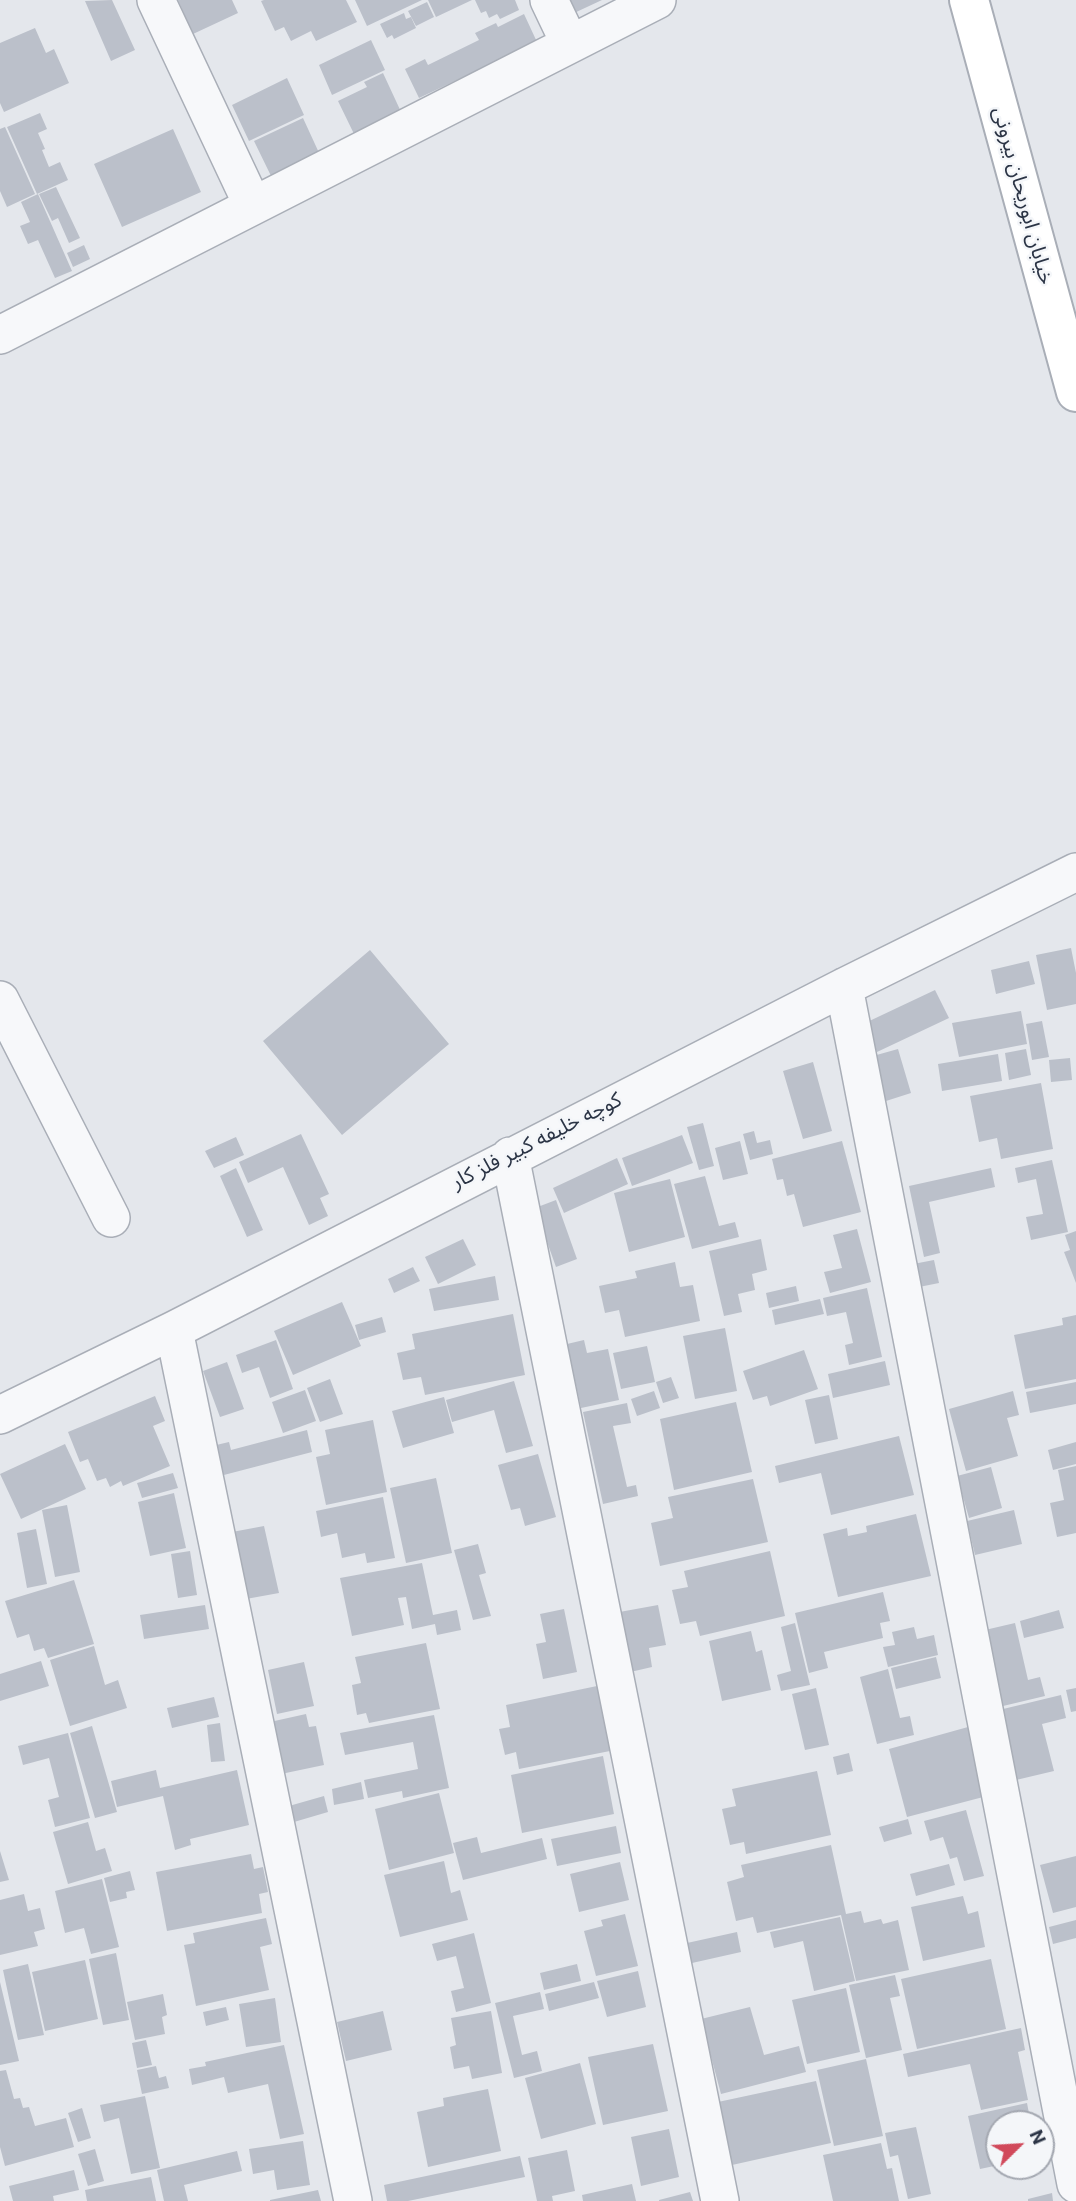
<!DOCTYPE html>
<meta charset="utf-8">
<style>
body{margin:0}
#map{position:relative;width:1076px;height:2201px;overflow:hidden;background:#e4e7ec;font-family:Roboto,sans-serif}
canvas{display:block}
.north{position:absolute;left:985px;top:2110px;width:70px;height:70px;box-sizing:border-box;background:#f4f6f9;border:2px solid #a4a8b1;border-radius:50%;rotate:66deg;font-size:19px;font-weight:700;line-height:28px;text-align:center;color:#2b3445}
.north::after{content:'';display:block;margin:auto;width:24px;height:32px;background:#d1495b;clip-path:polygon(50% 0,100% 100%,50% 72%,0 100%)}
</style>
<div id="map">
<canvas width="1076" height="2201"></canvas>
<div class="north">N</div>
</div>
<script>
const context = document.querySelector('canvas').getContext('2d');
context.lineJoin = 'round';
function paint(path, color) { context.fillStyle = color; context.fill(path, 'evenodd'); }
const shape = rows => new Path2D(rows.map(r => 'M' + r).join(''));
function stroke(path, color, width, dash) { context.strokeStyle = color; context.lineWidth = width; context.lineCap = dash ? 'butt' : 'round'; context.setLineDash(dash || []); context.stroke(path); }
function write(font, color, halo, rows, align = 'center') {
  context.font = font + ' Roboto,"Noto Sans Arabic",sans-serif'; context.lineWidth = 5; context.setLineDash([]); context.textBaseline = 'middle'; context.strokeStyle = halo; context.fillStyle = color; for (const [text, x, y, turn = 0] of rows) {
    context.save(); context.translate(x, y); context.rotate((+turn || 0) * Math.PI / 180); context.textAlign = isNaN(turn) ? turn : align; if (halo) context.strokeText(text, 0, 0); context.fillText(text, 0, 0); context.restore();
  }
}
paint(shape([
 [112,0,135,50,111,61,85,1],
 [178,0,232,0,238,13,193,34],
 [264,0,346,0,357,22,316,41,311,31,291,41,284,27,275,31,261,1],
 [355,0,422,0,367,26],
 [428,0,472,0,436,17],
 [475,0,515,0,519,10,500,19,497,14,489,18,486,11,481,13],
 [565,0,602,0,572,14],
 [427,2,434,17,416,26,408,11],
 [404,13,406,19,411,17,416,28,394,39,392,35,387,38,380,24],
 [524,14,537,42,419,98,405,69,425,59,428,65,479,40,475,33,496,23,498,27],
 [35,28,46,53,54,49,69,83,4,112,0,103,0,43],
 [371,40,385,70,332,95,319,65],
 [383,73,402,114,355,136,338,101,367,87,364,82],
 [287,78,304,115,249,141,232,105],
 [40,113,47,129,38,133,45,149,42,150,49,167,60,162,68,180,37,194,7,127],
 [303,118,320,155,272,178,254,141],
 [5,127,35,194,7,207,0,191,0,129],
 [173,129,201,192,122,227,94,164],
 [56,187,80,238,69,243,58,218,52,221,39,194],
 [38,194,72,271,55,278,38,240,28,244,20,226,30,222,21,202],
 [84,245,90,259,73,267,67,253],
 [1071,948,1076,973,1076,1004,1047,1010,1036,955],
 [370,950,449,1044,342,1135,263,1041],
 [1029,961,1035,984,996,994,991,970],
 [935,990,949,1018,877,1052,863,1024],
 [1021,1011,1027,1044,959,1057,952,1023],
 [1042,1021,1049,1057,1032,1060,1026,1024],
 [898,1049,911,1093,886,1101,873,1056],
 [1026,1049,1031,1075,1009,1080,1005,1053],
 [998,1054,1002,1081,942,1091,938,1064],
 [1070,1058,1072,1080,1051,1082,1049,1060],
 [813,1062,832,1131,803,1139,783,1071],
 [1041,1083,1053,1149,1001,1159,997,1138,979,1142,970,1096],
 [703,1123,714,1166,699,1170,687,1127],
 [754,1131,757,1143,770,1140,773,1154,750,1160,743,1134],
 [301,1134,329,1194,320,1198,328,1216,309,1225,283,1167,248,1183,239,1162],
 [682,1135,693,1163,632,1186,622,1158],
 [236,1137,244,1155,214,1168,205,1151],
 [740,1141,748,1174,723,1180,715,1148],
 [842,1141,861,1212,803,1227,794,1194,787,1196,783,1179,777,1180,772,1159],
 [617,1158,628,1184,564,1213,553,1188],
 [1052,1160,1068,1232,1031,1240,1026,1217,1043,1214,1036,1179,1018,1183,1015,1168],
 [236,1168,263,1230,247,1237,220,1176],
 [991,1168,995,1187,929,1202,940,1253,924,1257,909,1186],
 [705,1176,719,1226,735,1222,739,1237,692,1249,674,1184],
 [670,1179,685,1237,629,1252,614,1193],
 [556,1200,577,1259,556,1267,535,1208],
 [857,1229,871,1282,830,1293,824,1272,842,1268,833,1235],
 [1076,1231,1076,1283,1064,1252,1070,1250,1065,1235],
 [463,1239,476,1265,438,1284,425,1257],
 [761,1239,767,1270,752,1274,755,1290,738,1294,742,1312,724,1316,709,1251],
 [934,1260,939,1283,914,1288,908,1265],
 [675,1262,680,1287,693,1285,700,1321,625,1337,619,1310,605,1313,599,1286,637,1278,635,1271],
 [413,1267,420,1281,394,1293,388,1279],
 [495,1276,499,1300,434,1311,429,1289],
 [796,1286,799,1301,769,1308,766,1293],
 [867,1288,882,1357,849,1365,845,1345,853,1343,846,1312,827,1316,823,1298],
 [820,1299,824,1314,775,1325,772,1310],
 [342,1302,361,1346,293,1375,274,1331],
 [513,1314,525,1375,425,1395,421,1377,403,1380,397,1353,415,1349,412,1334],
 [1076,1315,1076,1379,1025,1389,1014,1335,1063,1325,1062,1318],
 [382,1317,386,1332,359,1340,355,1325],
 [725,1328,737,1391,695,1399,683,1336],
 [276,1340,293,1389,270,1398,259,1367,242,1373,236,1355],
 [584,1340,587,1353,608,1349,619,1400,581,1408,567,1344],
 [647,1346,655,1382,621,1389,613,1353],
 [804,1350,818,1389,770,1406,767,1396,753,1400,743,1371],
 [885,1361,890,1385,833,1398,828,1374],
 [227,1362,244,1409,220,1417,203,1371],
 [671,1377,679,1398,663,1403,656,1382],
 [330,1379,343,1414,320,1422,307,1388],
 [514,1381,533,1446,506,1453,494,1410,452,1422,446,1400],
 [1076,1382,1076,1404,1030,1413,1026,1392],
 [305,1390,316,1421,283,1433,272,1402],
 [654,1391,660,1408,637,1416,631,1399],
 [1013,1391,1019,1415,1007,1418,1018,1456,966,1471,949,1409],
 [829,1395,838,1439,815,1444,805,1400],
 [155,1396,165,1421,153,1426,170,1466,123,1486,121,1481,110,1487,106,1478,97,1481,88,1459,80,1462,68,1432],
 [444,1397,454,1433,403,1448,392,1411],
 [736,1402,752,1472,674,1490,660,1419],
 [627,1403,631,1423,613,1426,627,1487,636,1485,638,1496,603,1504,583,1412],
 [373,1420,387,1492,326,1505,316,1457,330,1454,325,1430],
 [307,1430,312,1452,220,1476,212,1446,229,1442,231,1450],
 [899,1436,914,1495,831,1515,821,1473,779,1483,775,1466],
 [1076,1442,1076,1464,1053,1470,1048,1450],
 [65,1444,86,1489,21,1519,0,1474],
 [538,1454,556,1517,525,1526,520,1508,511,1510,498,1465],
 [1076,1466,1076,1533,1057,1537,1050,1503,1064,1500,1058,1470],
 [991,1467,1002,1508,969,1518,957,1476],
 [173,1473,178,1488,142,1498,137,1483],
 [436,1478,452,1553,406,1563,390,1488],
 [753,1479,768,1542,660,1566,651,1523,673,1518,668,1497],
 [174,1493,186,1548,150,1556,138,1502],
 [383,1497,395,1558,367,1563,365,1553,342,1558,337,1533,321,1537,316,1511],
 [67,1505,80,1572,55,1577,42,1510],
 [1014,1510,1022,1544,975,1555,967,1521],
 [916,1514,931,1576,838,1597,823,1534,847,1528,848,1536,867,1532,866,1526],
 [264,1526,279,1593,246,1599,232,1532],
 [36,1529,47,1584,27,1588,17,1533],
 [478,1544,486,1573,479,1575,491,1616,473,1620,454,1550],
 [190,1551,197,1595,178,1598,171,1554],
 [770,1551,785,1616,700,1636,696,1621,680,1624,672,1590,688,1587,684,1571],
 [422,1563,433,1615,457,1610,461,1630,437,1635,435,1624,412,1629,406,1597,398,1598,404,1625,352,1636,340,1578],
 [74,1580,94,1644,48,1658,44,1648,34,1651,29,1634,17,1638,5,1601],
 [883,1592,890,1621,880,1623,883,1638,824,1652,828,1668,809,1673,795,1613],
 [205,1605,209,1629,144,1639,140,1615],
 [658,1605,666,1645,649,1648,652,1667,626,1673,614,1613],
 [564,1609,577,1672,543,1679,536,1644,546,1642,540,1614],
 [1059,1610,1064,1628,1024,1638,1020,1621],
 [795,1623,810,1685,781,1691,777,1675,791,1671,781,1627],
 [1015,1623,1028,1680,1040,1677,1045,1696,1003,1706,985,1630],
 [914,1627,917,1639,934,1635,938,1655,888,1667,883,1647,895,1645,892,1632],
 [751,1631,756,1652,762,1650,771,1690,722,1701,709,1641],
 [426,1643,440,1709,369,1723,366,1713,357,1715,352,1685,361,1683,355,1657],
 [94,1646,105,1685,118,1680,127,1708,70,1726,50,1660],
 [936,1657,941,1678,896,1689,891,1668],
 [41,1661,49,1686,0,1701,0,1674],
 [304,1662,314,1706,277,1714,268,1670],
 [888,1669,900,1718,910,1716,914,1735,877,1744,860,1677],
 [597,1686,610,1751,519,1769,516,1752,505,1755,499,1729,510,1727,506,1705],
 [816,1688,829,1745,805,1750,792,1694],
 [1076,1688,1076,1711,1071,1712,1066,1690],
 [1061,1695,1066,1718,1042,1724,1054,1771,1016,1780,999,1710],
 [214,1697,219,1717,172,1728,167,1708],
 [306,1714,309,1727,316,1726,324,1765,281,1774,270,1722],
 [434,1715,449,1788,403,1798,402,1791,368,1798,364,1780,418,1769,413,1742,345,1755,340,1733],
 [220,1723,225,1761,211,1762,207,1725],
 [92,1726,117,1812,95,1818,70,1733],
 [968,1727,987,1796,907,1817,889,1749],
 [68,1733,90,1818,55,1827,48,1800,59,1797,49,1758,23,1765,18,1746],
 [849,1753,853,1771,837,1775,833,1757],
 [603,1756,614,1814,522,1833,511,1775],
 [156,1770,160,1788,237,1770,249,1825,190,1839,191,1845,175,1850,163,1796,117,1807,111,1781],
 [817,1771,831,1835,746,1854,744,1842,730,1845,722,1809,736,1806,732,1789],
 [361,1782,364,1799,334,1805,332,1789],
 [439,1793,454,1853,389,1870,375,1809],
 [324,1796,328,1812,294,1822,289,1806],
 [966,1810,984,1876,964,1881,957,1857,950,1859,943,1837,930,1841,924,1821],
 [908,1819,912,1834,884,1842,879,1827],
 [88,1822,96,1851,105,1848,112,1871,68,1884,53,1832],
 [616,1826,621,1853,557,1866,551,1839],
 [477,1837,481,1853,542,1838,547,1859,463,1880,453,1843],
 [831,1845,846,1914,861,1911,864,1923,881,1919,883,1924,898,1920,909,1970,856,1981,841,1915,757,1933,753,1917,736,1921,727,1882,744,1877,741,1865],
 [0,1851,9,1880,0,1882],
 [251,1854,254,1869,263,1867,268,1892,259,1894,262,1913,167,1931,156,1872],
 [1076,1856,1076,1907,1053,1913,1040,1865],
 [444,1861,451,1893,460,1890,468,1920,400,1937,384,1875],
 [620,1862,629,1900,579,1912,570,1874],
 [949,1864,955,1885,916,1896,910,1874],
 [130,1871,135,1890,126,1892,127,1898,110,1902,104,1878],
 [102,1879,119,1947,91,1954,84,1928,65,1933,55,1891],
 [24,1894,28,1911,40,1908,45,1929,34,1932,38,1946,0,1955,0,1900],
 [963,1896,968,1914,978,1911,985,1947,923,1961,911,1907],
 [625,1914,638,1966,596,1976,584,1931,603,1926,601,1920],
 [840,1917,855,1981,814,1991,803,1941,774,1948,770,1932],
 [266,1918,272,1944,260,1947,269,1990,196,2006,184,1945,195,1943,193,1933],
 [1076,1920,1076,1938,1053,1944,1049,1927],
 [737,1932,741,1952,692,1963,687,1943],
 [474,1933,491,2003,456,2012,451,1991,464,1988,456,1956,437,1961,432,1944],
 [116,1953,129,2020,103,2025,89,1959],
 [991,1959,1006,2029,917,2049,901,1979],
 [85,1960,98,2019,45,2031,32,1972],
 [28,1964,44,2035,18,2040,3,1970],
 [577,1964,581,1981,544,1990,540,1973],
 [638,1971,646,2007,607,2017,597,1981],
 [895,1975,900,1996,890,1998,902,2050,866,2058,849,1985],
 [0,1982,19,2061,0,2065],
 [594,1982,599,1998,549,2011,545,1994],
 [846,1988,860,2052,807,2064,792,2000],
 [540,1992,544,2009,513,2016,522,2055,537,2051,542,2071,514,2078,495,2003],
 [163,1994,167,2015,162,2017,165,2034,135,2040,127,2002],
 [275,1998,281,2042,246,2047,239,2004],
 [226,2007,229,2020,206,2026,203,2012],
 [750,2007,764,2055,799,2046,806,2072,721,2094,701,2019],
 [383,2011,392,2050,346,2061,337,2022],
 [491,2011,502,2073,472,2079,469,2066,454,2069,450,2047,456,2045,451,2018],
 [1021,2028,1025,2050,1018,2052,1028,2100,981,2110,970,2064,908,2077,903,2054],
 [146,2040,152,2065,137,2068,132,2043],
 [653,2044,668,2111,603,2125,588,2057],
 [284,2045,304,2134,280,2139,268,2084,228,2093,224,2077,192,2085,189,2069,206,2066,205,2062],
 [866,2059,883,2136,834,2146,817,2070],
 [580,2063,596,2124,541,2139,525,2078],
 [156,2066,159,2078,166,2076,169,2088,142,2094,137,2070],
 [6,2070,14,2099,20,2098,23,2108,29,2107,35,2126,66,2118,74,2147,5,2166,0,2147,0,2071],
 [816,2081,831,2143,732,2165,718,2102],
 [488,2089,501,2151,428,2167,417,2112,444,2106,443,2098],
 [145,2096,160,2168,131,2174,119,2118,104,2122,100,2105],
 [1027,2103,1031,2124,999,2124,999,2165,980,2169,968,2116],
 [82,2108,91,2138,78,2142,68,2113],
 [916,2127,931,2194,908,2199,898,2155,890,2157,885,2133],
 [669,2129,679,2177,641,2186,631,2137],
 [303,2141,310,2185,277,2190,274,2170,253,2174,249,2149],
 [881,2143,887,2169,892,2168,899,2201,833,2201,823,2155],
 [95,2149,104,2181,88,2186,78,2154],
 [567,2150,575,2191,552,2196,553,2201,537,2201,528,2158],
 [237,2151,242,2171,184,2185,188,2201,164,2201,157,2170],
 [520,2156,525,2177,408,2201,387,2201,384,2185],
 [74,2170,79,2190,53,2196,54,2201,13,2201,9,2186],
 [151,2177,156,2201,87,2201,85,2190],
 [632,2184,636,2201,583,2201,582,2195],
 [318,2190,321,2201,270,2201,270,2200],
 [690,2192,693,2201,659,2201,659,2200],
 [1052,2193,1053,2201,1028,2201,1028,2199]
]), '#bbc0ca');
const street = shape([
 [156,0,253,206],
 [549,0,570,44],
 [0,335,657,0],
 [844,987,1076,2184],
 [0,1000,111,1218],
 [510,1156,720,2201],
 [174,1330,353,2201],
 [0,1415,174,1330,844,987,1076,872]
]);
const secondary = shape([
 [969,0,1076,392]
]);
stroke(street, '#a9aeb7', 40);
stroke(secondary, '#a9aeb7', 42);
stroke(street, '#f7f8fa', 37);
stroke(secondary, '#fff', 38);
write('21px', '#2b3445', '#f4f6f9', [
 ["خیابان ابوریحان بیرونی",1022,196,75],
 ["کوچه خلیفه کبیر فلز کار",537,1142,-27]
]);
</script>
